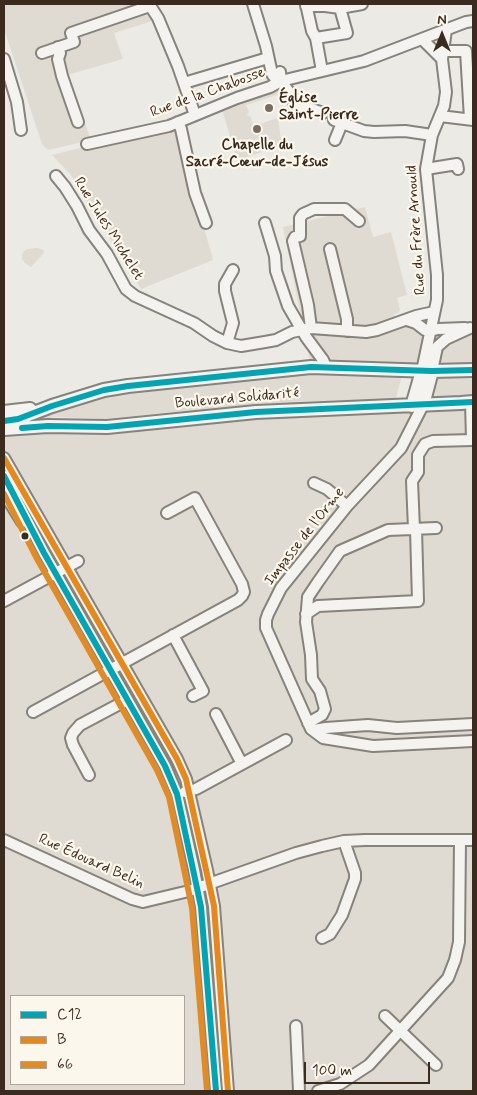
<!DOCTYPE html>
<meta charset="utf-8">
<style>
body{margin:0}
#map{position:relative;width:477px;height:1095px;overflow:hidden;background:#eceae4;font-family:Mynerve,sans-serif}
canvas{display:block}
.frame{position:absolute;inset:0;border:5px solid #3b2a1e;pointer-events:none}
.legend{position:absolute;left:10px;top:995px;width:175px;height:90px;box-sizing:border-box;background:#fbf7ec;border:1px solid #aea59a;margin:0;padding:6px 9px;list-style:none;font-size:15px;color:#3b2a1e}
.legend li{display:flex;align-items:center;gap:10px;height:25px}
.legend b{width:25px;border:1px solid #aea59a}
.north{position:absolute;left:417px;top:10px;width:50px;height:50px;-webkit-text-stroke:4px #fbf7ec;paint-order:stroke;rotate:0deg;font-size:14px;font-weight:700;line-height:20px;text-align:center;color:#3b2a1e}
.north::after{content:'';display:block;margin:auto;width:18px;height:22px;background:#3b2a1e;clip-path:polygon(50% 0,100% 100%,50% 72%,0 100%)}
.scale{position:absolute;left:304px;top:1062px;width:126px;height:22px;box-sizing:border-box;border:2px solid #3b2a1e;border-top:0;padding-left:6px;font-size:15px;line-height:18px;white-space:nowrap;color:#3b2a1e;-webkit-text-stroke:4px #fbf7ec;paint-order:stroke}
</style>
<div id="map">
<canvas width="477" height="1095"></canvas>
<div class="frame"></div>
<ul class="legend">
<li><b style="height:6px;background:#00a4b2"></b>C12</li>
<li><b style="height:6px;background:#e4891d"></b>B</li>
<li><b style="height:6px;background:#e08b26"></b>66</li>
</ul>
<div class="north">N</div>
<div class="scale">100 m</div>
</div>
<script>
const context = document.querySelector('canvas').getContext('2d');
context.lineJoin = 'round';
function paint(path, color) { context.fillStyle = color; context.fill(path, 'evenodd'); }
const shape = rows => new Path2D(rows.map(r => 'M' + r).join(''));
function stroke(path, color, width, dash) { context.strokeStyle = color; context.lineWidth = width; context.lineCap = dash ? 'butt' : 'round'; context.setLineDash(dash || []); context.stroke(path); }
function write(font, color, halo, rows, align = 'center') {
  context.font = font + ' Mynerve,sans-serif'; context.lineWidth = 4.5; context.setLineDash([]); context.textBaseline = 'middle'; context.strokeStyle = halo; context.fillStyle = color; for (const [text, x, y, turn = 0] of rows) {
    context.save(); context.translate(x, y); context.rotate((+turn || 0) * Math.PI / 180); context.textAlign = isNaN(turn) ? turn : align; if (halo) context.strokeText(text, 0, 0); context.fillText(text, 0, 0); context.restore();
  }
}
paint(shape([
 [4,4,141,4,152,21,114,33,123,59,67,75,91,140,48,150,42,144,4,29],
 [281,88,283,93,246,105,249,112,247,115,251,117,255,134,261,132,259,124,278,118,282,146,237,160,222,109],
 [183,122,185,158,213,260,141,289,70,174,52,155],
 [365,207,373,237,391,232,407,295,397,298,400,310,398,313,394,314,397,323,407,320,425,330,473,327,473,1091,4,1091,4,431,426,405,427,371,311,367,283,227],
 [11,996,184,996,184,1084,11,1084],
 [37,248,44,250,44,253,31,267,25,263,22,259,22,255,24,251,27,249],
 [328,374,402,375,395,402,171,412,105,419,53,417,39,422,19,421,63,410,102,397,128,391,236,379]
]), '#dfdbd2');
const minor = shape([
 [149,4,158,18,178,66,195,115],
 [253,4,266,46,272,74,275,78,281,81],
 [306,4,312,31,316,38,322,71],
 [306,6,325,6,340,8,362,4],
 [316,38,347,33,340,8],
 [422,39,442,59],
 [58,47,60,53,58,59,62,76,78,122],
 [444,51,466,51,470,119],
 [42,53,74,42,71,33,150,6],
 [4,59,17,102,21,130],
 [280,72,281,81,292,96,296,110,309,108,323,113],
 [184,83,268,58],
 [440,116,473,120],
 [334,120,364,131,374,132,405,131,432,135],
 [178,122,181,129,195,193,206,223],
 [335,140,342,123],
 [87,144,169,126,237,98,270,87,281,81,364,61,466,22,473,21],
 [426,169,457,164,458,169],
 [56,176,65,187,77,206,89,230,107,254,126,289,135,296,194,323,213,336,227,343,241,346,265,342,276,340,292,332,311,328,366,332,377,330,416,316,434,312],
 [265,223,275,256,276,271,288,306,306,337,323,360,326,367],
 [330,249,347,319,347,331],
 [407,320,416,323,425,330,430,331],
 [311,328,308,305,293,241,295,237,300,236,300,218,303,214,314,209,345,209,359,221],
 [430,331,438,329,465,328],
 [227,343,233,323,225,291,225,284,233,270],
 [422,371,437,300,437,275,426,169,432,135,444,106,446,92,442,59,446,30],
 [432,371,437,347,446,339,470,328],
 [471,402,472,440],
 [423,405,401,448,347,506,281,588,268,614,266,620,266,628,311,729,323,738,373,746,473,741],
 [4,458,177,759,186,779,207,870,214,906,228,1091],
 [4,476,44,553,165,766,177,794,194,870,201,907,216,1091],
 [314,483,327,489,347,506],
 [4,493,22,522],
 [414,529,412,481,418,472,418,455,425,444,433,441,473,440],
 [4,601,78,561],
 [306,614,318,606,418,601,416,529],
 [173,635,203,691,193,696],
 [33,712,238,600,242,596,244,592,242,584,195,498,167,513],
 [216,714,242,764],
 [308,723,322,715,325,709,320,691,312,679,311,655,306,622,308,597,318,582,340,551,388,530,436,528],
 [314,730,326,728,368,725,397,728,473,724],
 [89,775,73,745,71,738,73,733,80,725,127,700],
 [185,792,196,789,286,740],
 [4,840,132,899,143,902,189,891,296,853,322,846,344,841,365,840,473,840],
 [322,938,330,934,342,915,355,879,355,873,344,841],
 [385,1016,436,1065],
 [296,1026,299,1091],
 [318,1091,340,1084,369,1065,448,978,455,960,459,942,460,840]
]);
const major = shape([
 [423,405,432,371],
 [412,406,422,371],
 [4,412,30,409],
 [4,421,18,419,52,406,104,390,128,386,311,367,432,371,473,370],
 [4,429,48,426,107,427,256,412,461,403,473,402]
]);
stroke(minor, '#86827c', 14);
stroke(major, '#86827c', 16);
stroke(minor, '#f4f3ef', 10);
stroke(major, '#f4f3ef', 12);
stroke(shape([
 [4,421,18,419,52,406,104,390,128,386,311,367,432,371,473,370],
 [22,428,48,426,107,427,256,412,473,402],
 [4,476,44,553,165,766,177,794,201,907,216,1091]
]), '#00a4b2', 6);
stroke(shape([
 [4,458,177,759,186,779,214,906,228,1091]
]), '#e4891d', 6);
stroke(shape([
 [4,494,36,557,157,770,169,797,192,908,207,1091]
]), '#e08b26', 6);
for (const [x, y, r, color] of [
 [269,108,5,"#796d63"],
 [257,129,5,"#796d63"],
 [25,536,4.5,"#3b2a1e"]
]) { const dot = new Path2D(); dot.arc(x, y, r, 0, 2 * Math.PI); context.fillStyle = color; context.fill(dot); stroke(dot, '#fbf7ec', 2); }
write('15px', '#3b2a1e', '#fbf7ec', [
 ["Rue de la Chabosse",208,93,-20],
 ["Rue Jules Michelet",108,229,58],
 ["Rue du Frère Arnould",417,230,-94],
 ["Boulevard Solidarité",237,399,-5],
 ["Impasse de l'Orme",305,537,-52],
 ["Rue Édouard Belin",91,862,24]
]);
write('bold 15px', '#3b2a1e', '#fbf7ec', [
 ["Église",279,99],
 ["Saint-Pierre",279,116],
 ["Chapelle du",257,146,"center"],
 ["Sacré-Cœur-de-Jésus",257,163,"center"]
], 'left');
</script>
